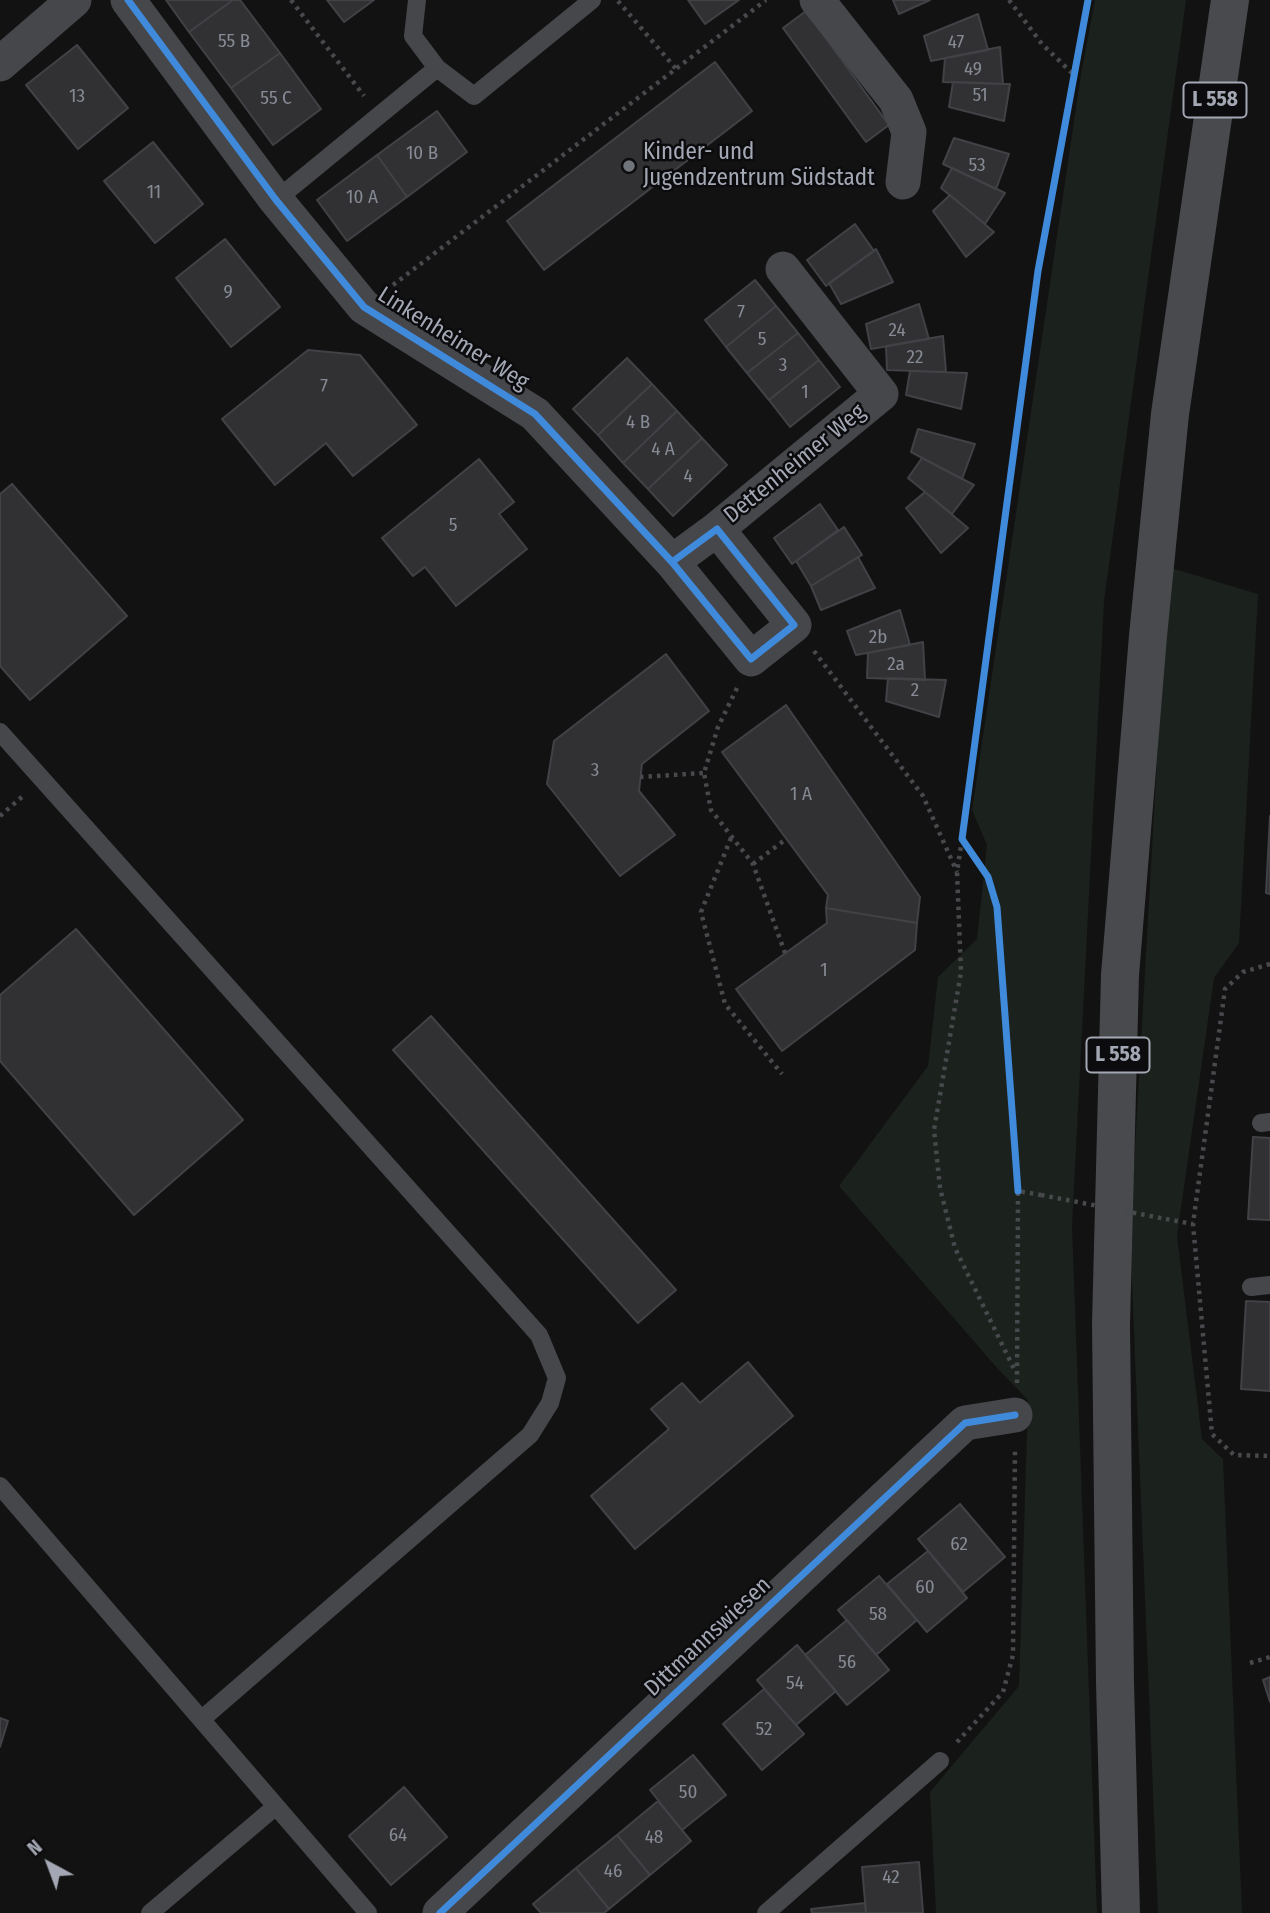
<!DOCTYPE html>
<meta charset="utf-8">
<style>
body{margin:0}
#map{position:relative;width:1270px;height:1913px;overflow:hidden;background:#121212;font-family:"Fira Sans Condensed",sans-serif}
canvas{display:block}
.north{position:absolute;left:14px;top:1829px;width:70px;height:70px;-webkit-text-stroke:5px #0c0c0e;paint-order:stroke;rotate:319deg;font-size:19px;font-weight:700;line-height:28px;text-align:center;color:#a3a8b4}
.north::after{content:'';display:block;margin:auto;width:24px;height:32px;background:#a3a8b4;clip-path:polygon(50% 0,100% 100%,50% 72%,0 100%)}
</style>
<div id="map">
<canvas width="1270" height="1913"></canvas>
<div class="north">N</div>
</div>
<script>
const context = document.querySelector('canvas').getContext('2d');
context.lineJoin = 'round';
function paint(path, color) { context.fillStyle = color; context.fill(path, 'evenodd'); }
const shape = rows => new Path2D(rows.map(r => 'M' + r).join(''));
function stroke(path, color, width, dash) { context.strokeStyle = color; context.lineWidth = width; context.lineCap = dash ? 'butt' : 'round'; context.setLineDash(dash || []); context.stroke(path); }
function write(font, color, halo, rows, align = 'center') {
  context.font = font + ' "Fira Sans Condensed",sans-serif'; context.lineWidth = 5; context.setLineDash([]); context.textBaseline = 'middle'; context.strokeStyle = halo; context.fillStyle = color; for (const [text, x, y, turn = 0] of rows) {
    context.save(); context.translate(x, y); context.rotate((+turn || 0) * Math.PI / 180); context.textAlign = isNaN(turn) ? turn : align; if (halo) context.strokeText(text, 0, 0); context.fillText(text, 0, 0); context.restore();
  }
}
paint(shape([
 [1095,0,1186,0,1104,601,1072,1226,1097,1913,936,1913,930,1792,1019,1686,1028,1400,998,1369,839,1186,928,1066,938,977,977,939,987,845,972,810,1081,74],
 [1168,567,1258,594,1239,943,1214,978,1177,1236,1202,1439,1223,1459,1242,1913,1158,1913,1130,1235]
]), '#1b211c');
const building = shape([
 [166,0,233,0,189,32,166,0],
 [233,0,240,0,280,53,231,88,189,32,233,0],
 [327,0,374,0,344,22,327,0],
 [688,0,739,0,705,24,688,0],
 [893,0,930,0,899,14,893,0],
 [806,11,889,125,866,142,783,28,806,11],
 [978,14,988,50,931,61,924,36,978,14],
 [77,45,128,108,78,149,26,85,77,45],
 [1000,47,1003,84,943,82,945,58,1000,47],
 [280,53,321,109,273,145,231,88,280,53],
 [715,62,752,111,544,270,507,221,715,62],
 [953,82,1010,84,1004,121,949,107,953,82],
 [437,111,467,152,407,197,377,155,437,111],
 [954,138,1009,154,996,189,943,164,954,138],
 [153,142,203,204,155,243,104,181,153,142],
 [377,155,407,197,347,241,317,200,377,155],
 [952,168,1005,193,985,224,941,188,952,168],
 [950,195,994,232,966,257,933,211,950,195],
 [855,224,874,251,826,286,807,260,855,224],
 [225,239,280,307,231,347,176,278,225,239],
 [876,249,893,282,841,304,829,283,876,249],
 [755,280,776,306,726,347,705,320,755,280],
 [919,304,929,339,871,349,866,324,919,304],
 [776,306,798,333,747,373,726,347,776,306],
 [798,333,819,360,769,400,747,373,798,333],
 [943,336,946,372,887,370,886,346,943,336],
 [308,350,360,355,417,425,353,476,326,443,275,485,222,419,308,350],
 [627,358,652,384,598,435,573,409,627,358],
 [819,360,840,387,790,427,769,400,819,360],
 [910,371,967,373,961,409,906,395,910,371],
 [652,384,677,411,623,463,598,435,652,384],
 [677,411,702,438,648,489,623,463,677,411],
 [918,429,975,444,962,479,911,452,918,429],
 [702,438,727,465,673,516,648,489,702,438],
 [922,458,974,485,952,514,908,478,922,458],
 [479,459,514,502,499,514,527,549,456,606,425,567,413,576,382,538,479,459],
 [12,484,127,616,30,700,0,666,0,494,12,484],
 [925,492,968,528,941,553,906,508,925,492],
 [820,504,838,530,792,564,774,538,820,504],
 [844,527,862,555,811,586,796,561,844,527],
 [858,557,875,588,821,610,811,586,858,557],
 [900,610,910,645,856,655,847,631,900,610],
 [923,642,925,680,867,678,868,653,923,642],
 [666,654,709,711,642,764,639,791,675,835,620,876,547,784,554,741,666,654],
 [888,678,946,680,939,717,886,701,888,678],
 [786,705,920,897,917,923,826,908,828,895,722,752,786,705],
 [1270,816,1270,894,1266,893,1270,816],
 [826,908,917,923,915,950,782,1051,736,989,827,923,826,908],
 [76,929,243,1120,134,1215,0,1061,0,995,76,929],
 [431,1016,676,1290,638,1323,393,1050,431,1016],
 [1253,1137,1270,1138,1270,1220,1248,1219,1253,1137],
 [1246,1301,1270,1302,1270,1391,1241,1389,1246,1301],
 [748,1362,793,1416,635,1549,591,1496,669,1429,651,1409,682,1383,700,1403,748,1362],
 [960,1504,1005,1557,963,1592,918,1539,960,1504],
 [928,1551,967,1598,927,1632,887,1584,928,1551],
 [879,1576,917,1620,876,1655,838,1610,879,1576],
 [847,1620,889,1670,847,1705,805,1655,847,1620],
 [797,1645,836,1691,796,1725,757,1680,797,1645],
 [1270,1677,1270,1702,1263,1680,1270,1677],
 [764,1689,804,1734,762,1770,723,1724,764,1689],
 [0,1718,8,1721,0,1747,0,1718],
 [693,1755,726,1795,682,1830,650,1790,693,1755],
 [404,1787,447,1837,391,1885,349,1836,404,1787],
 [658,1801,691,1841,650,1875,617,1835,658,1801],
 [617,1835,650,1875,609,1909,576,1868,617,1835],
 [919,1862,923,1913,866,1913,862,1867,919,1862],
 [576,1868,609,1909,604,1913,541,1913,533,1904,576,1868],
 [865,1903,866,1913,812,1913,811,1909,865,1903]
]);
paint(building, '#313133');
stroke(building, '#414246', 2);
stroke(shape([
 [291,0,364,96],
 [1009,0,1042,44,1073,74],
 [618,1,677,70],
 [393,285,766,0],
 [814,651,923,796,957,872],
 [737,688,718,727,704,773,711,810,753,864,785,953],
 [640,777,704,773],
 [0,816,23,796],
 [731,838,701,912,725,1004,782,1074],
 [962,839,957,872,961,972,934,1130,940,1188,955,1248,1016,1373],
 [753,864,786,839],
 [1270,964,1243,972,1225,989,1193,1224,1212,1434,1234,1455,1270,1456],
 [1166,1219,1193,1224],
 [1017,1383,1018,1191,1041,1195],
 [1250,1663,1270,1657],
 [957,1742,1003,1692,1013,1655,1015,1448]
]), '#48494d', 4.5, [3.5, 5]);
stroke(shape([
 [417,0,413,36,437,68],
 [276,200,437,68,474,96,592,0],
 [0,732,539,1335,557,1378,550,1403,530,1435,202,1719],
 [1261,1123,1270,1122],
 [1251,1287,1270,1285],
 [0,1486,368,1913],
 [150,1913,275,1807],
 [766,1913,940,1761]
]), '#46474b', 18);
stroke(shape([
 [128,0,276,200,364,307,535,414,672,562,751,659,794,625,717,529,672,562],
 [817,0,896,100,909,132,903,182],
 [0,64,74,0],
 [717,529,881,394,783,269],
 [440,1913,965,1423,1015,1415]
]), '#46474b', 35);
stroke(shape([
 [1121,1913,1115,1682,1111,1324,1120,975,1148,636,1170,414,1230,0]
]), '#484a4d', 38);
stroke(shape([
 [1041,1195,1166,1219]
]), '#48494d', 4.5, [3.5, 5]);
stroke(shape([
 [128,0,276,200,364,307,535,414,672,562,751,659,794,625,717,529,672,562],
 [1018,1191,997,907,988,877,962,839,1038,271,1088,0],
 [440,1913,965,1423,1015,1415]
]), '#408adc', 7);
for (const [x, y, r, color] of [
 [629,166,7,"#70747b"]
]) { const dot = new Path2D(); dot.arc(x, y, r, 0, 2 * Math.PI); context.fillStyle = color; context.fill(dot); stroke(dot, '#0c0c0e', 2.5); }
write('19px', '#868a94', null, [
 ["55 B",234,42],
 ["47",956,43],
 ["49",973,70],
 ["51",980,96],
 ["13",77,97],
 ["55 C",276,99],
 ["10 B",422,154],
 ["53",977,166],
 ["11",154,193],
 ["10 A",362,198],
 ["9",228,293],
 ["7",741,313],
 ["24",897,331],
 ["5",762,340],
 ["22",915,358],
 ["3",783,366],
 ["7",324,387],
 ["1",805,393],
 ["4 B",638,423],
 ["4 A",663,450],
 ["4",688,477],
 ["5",453,526],
 ["2b",878,638],
 ["2a",896,665],
 ["2",915,691],
 ["3",595,771],
 ["1 A",801,795],
 ["1",824,971],
 ["62",959,1545],
 ["60",925,1588],
 ["58",878,1615],
 ["56",847,1663],
 ["54",795,1684],
 ["52",764,1730],
 ["50",688,1793],
 ["64",398,1836],
 ["48",654,1838],
 ["46",613,1872],
 ["42",891,1878]
]);
for (const [x, y, w] of [
 [1215,100,63],
 [1118,1055,63]
]) { const box = new Path2D(); box.roundRect(x - w / 2, y - 17.5, w, 35, 5); context.fillStyle = '#0c0c0e'; context.fill(box); stroke(box, '#a3a8b4', 2); }
write('bold 21px', '#a3a8b4', null, [
 ["L 558",1215,100],
 ["L 558",1118,1055]
]);
write('23px', '#a3a8b4', '#0c0c0e', [
 ["Kinder- und",643,153],
 ["Jugendzentrum Südstadt",643,179]
], 'left');
write('23px', '#a3a8b4', '#0c0c0e', [
 ["Linkenheimer Weg",453,339,32],
 ["Dettenheimer Weg",795,464,-39],
 ["Dittmannswiesen",708,1637,-43]
]);
</script>
